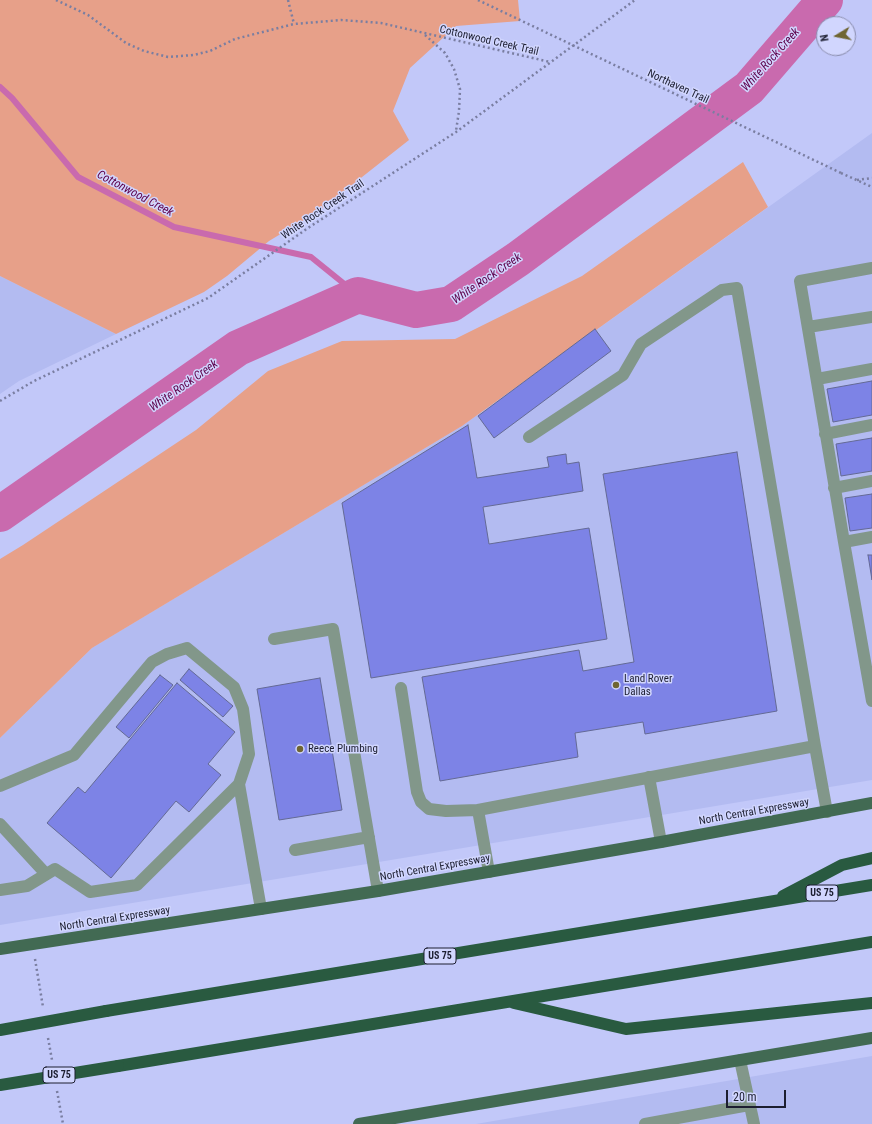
<!DOCTYPE html>
<style>
body{margin:0}
#map{position:relative;width:872px;height:1124px;overflow:hidden;background:#c2c8f9;font-family:"Roboto Condensed",sans-serif}
canvas{display:block}
.north{position:absolute;left:816px;top:16px;width:40px;height:40px;box-sizing:border-box;background:#d1d6fe;border:1px solid #898cac;border-radius:50%;rotate:260deg;font-size:11px;font-weight:700;line-height:16px;text-align:center;color:#1c1e30}
.north::after{content:'';display:block;margin:auto;width:14px;height:18px;background:#6f6532;clip-path:polygon(50% 0,100% 100%,50% 72%,0 100%)}
.scale{position:absolute;left:726px;top:1090px;width:60px;height:18px;box-sizing:border-box;border:2px solid #1c1e30;border-top:0;padding-left:5px;font-size:12px;line-height:14px;white-space:nowrap;color:#1c1e30;-webkit-text-stroke:3px #d1d6fe;paint-order:stroke}
</style>
<div id="map">
<canvas width="872" height="1124"></canvas>
<div class="north">N</div>
<div class="scale">20 m</div>
</div>
<script>
const context = document.querySelector('canvas').getContext('2d');
context.lineJoin = 'round';
function paint(path, color) { context.fillStyle = color; context.fill(path, 'evenodd'); }
const shape = rows => new Path2D(rows.map(r => 'M' + r).join(''));
function stroke(path, color, width, dash) { context.strokeStyle = color; context.lineWidth = width; context.lineCap = dash ? 'butt' : 'round'; context.setLineDash(dash || []); context.stroke(path); }
function write(font, color, halo, rows, align = 'center') {
  context.font = font + ' "Roboto Condensed",sans-serif'; context.lineWidth = 3; context.setLineDash([]); context.textBaseline = 'middle'; context.strokeStyle = halo; context.fillStyle = color; for (const [text, x, y, turn = 0] of rows) {
    context.save(); context.translate(x, y); context.rotate((+turn || 0) * Math.PI / 180); context.textAlign = isNaN(turn) ? turn : align; if (halo) context.strokeText(text, 0, 0); context.fillText(text, 0, 0); context.restore();
  }
}
paint(shape([
 [872,133,872,780,0,925,0,738,92,648,462,426],
 [0,276,116,334,19,381,0,394],
 [872,1056,872,1124,476,1124]
]), '#b3bbf1');
paint(shape([
 [0,0,518,0,520,21,456,26,410,68,393,111,409,140,319,211,269,241,227,276,204,292,116,334,0,276],
 [743,162,768,207,462,426,92,648,0,738,0,559,23,545,196,430,268,371,342,341,455,339,582,276]
]), '#e7a089');
stroke(shape([
 [0,87,12,98,78,177,174,227,311,257,358,295]
]), '#c96aae', 6);
stroke(shape([
 [0,514,238,348,358,295,416,310,451,304,518,259,749,88,825,0]
]), '#c96aae', 36);
const building = shape([
 [595,329,611,351,494,438,478,416,595,329],
 [872,381,872,415,833,422,827,389,872,381],
 [468,425,477,478,549,467,547,457,566,454,567,464,579,462,583,491,483,507,489,544,589,528,607,639,371,678,342,503,468,425],
 [872,438,872,471,841,476,836,444,872,438],
 [737,452,777,711,645,734,643,722,575,733,578,757,440,781,422,677,579,650,583,671,634,662,603,474,737,452],
 [872,494,872,528,850,531,845,498,872,494],
 [868,555,872,555,872,580,868,555],
 [189,669,233,706,223,717,180,680,189,669],
 [160,675,173,685,129,738,116,727,160,675],
 [320,678,342,810,279,820,257,689,320,678],
 [177,683,235,732,208,764,221,775,189,812,176,801,111,878,47,823,78,787,85,793,177,683]
]);
paint(building, '#7d83e6');
stroke(building, '#646a95', 1);
stroke(shape([
 [56,0,88,15,126,43,144,51,168,57,194,55,210,51,235,39,294,24,341,20,381,23,550,62],
 [288,0,294,24],
 [425,35,445,53,454,69,460,89,459,111,456,131],
 [841,173,872,187],
 [857,180,872,178],
 [0,401,34,381,208,298,308,228,456,132,635,0],
 [35,959,43,1007],
 [48,1038,52,1060],
 [57,1091,63,1124]
]), '#7a7ea1', 2.5, [2, 3]);
stroke(shape([
 [872,268,800,281,844,542,872,701],
 [808,327,872,317],
 [817,379,872,369],
 [825,434,872,425],
 [529,437,623,375,641,344,722,290,737,288,815,746,827,812],
 [834,488,872,481],
 [844,542,872,537],
 [274,639,333,629,378,891],
 [401,688,417,792,421,802,429,809,446,811,478,810],
 [649,777,661,842],
 [0,786,74,755,152,662,167,654,187,648,234,687,243,709,249,754,239,784],
 [0,824,46,874],
 [295,850,369,837],
 [489,872,478,810,815,746],
 [0,890,27,886,55,869,90,892,137,885,239,784,261,909],
 [740,1060,754,1124],
 [645,1124,749,1105]
]), '#82978a', 12);
stroke(shape([
 [0,949,378,891,661,842,872,803],
 [359,1124,872,1038]
]), '#426a53', 12);
stroke(shape([
 [783,896,842,865,872,858],
 [514,1003,626,1029,872,1003],
 [106,1011,872,885],
 [118,1066,872,942]
]), '#295a40', 12);
stroke(shape([
 [478,0,841,173]
]), '#7a7ea1', 2.5, [2, 3]);
stroke(shape([
 [0,1030,106,1011],
 [0,1085,118,1066]
]), '#295a40', 12);
for (const [x, y, r, color] of [
 [616,685,4,"#6f6532"],
 [300,749,4,"#6f6532"]
]) { const dot = new Path2D(); dot.arc(x, y, r, 0, 2 * Math.PI); context.fillStyle = color; context.fill(dot); stroke(dot, '#d1d6fe', 1.5); }
for (const [x, y, w] of [
 [822,893,32],
 [440,956,32],
 [59,1075,32]
]) { const box = new Path2D(); box.roundRect(x - w / 2, y - 8, w, 16, 3); context.fillStyle = '#d1d6fe'; context.fill(box); stroke(box, '#1c1e30', 1); }
write('bold 10px', '#1c1e30', null, [
 ["US 75",822,893],
 ["US 75",440,956],
 ["US 75",59,1075]
]);
write('11px', '#1c1e30', '#d1d6fe', [
 ["Cottonwood Creek Trail",489,41,13],
 ["Northaven Trail",678,87,25],
 ["White Rock Creek Trail",323,210,-34],
 ["North Central Expressway",754,812,-10],
 ["North Central Expressway",435,868,-10],
 ["North Central Expressway",115,919,-9]
]);
write('11px', '#1c1e30', '#d1d6fe', [
 ["Land Rover",624,679],
 ["Dallas",624,692],
 ["Reece Plumbing",308,749]
], 'left');
write('italic 12px', '#5c004a', '#d1d6fe', [
 ["White Rock Creek",771,60,-48],
 ["Cottonwood Creek",135,194,28],
 ["White Rock Creek",487,279,-34],
 ["White Rock Creek",184,386,-35]
]);
</script>
